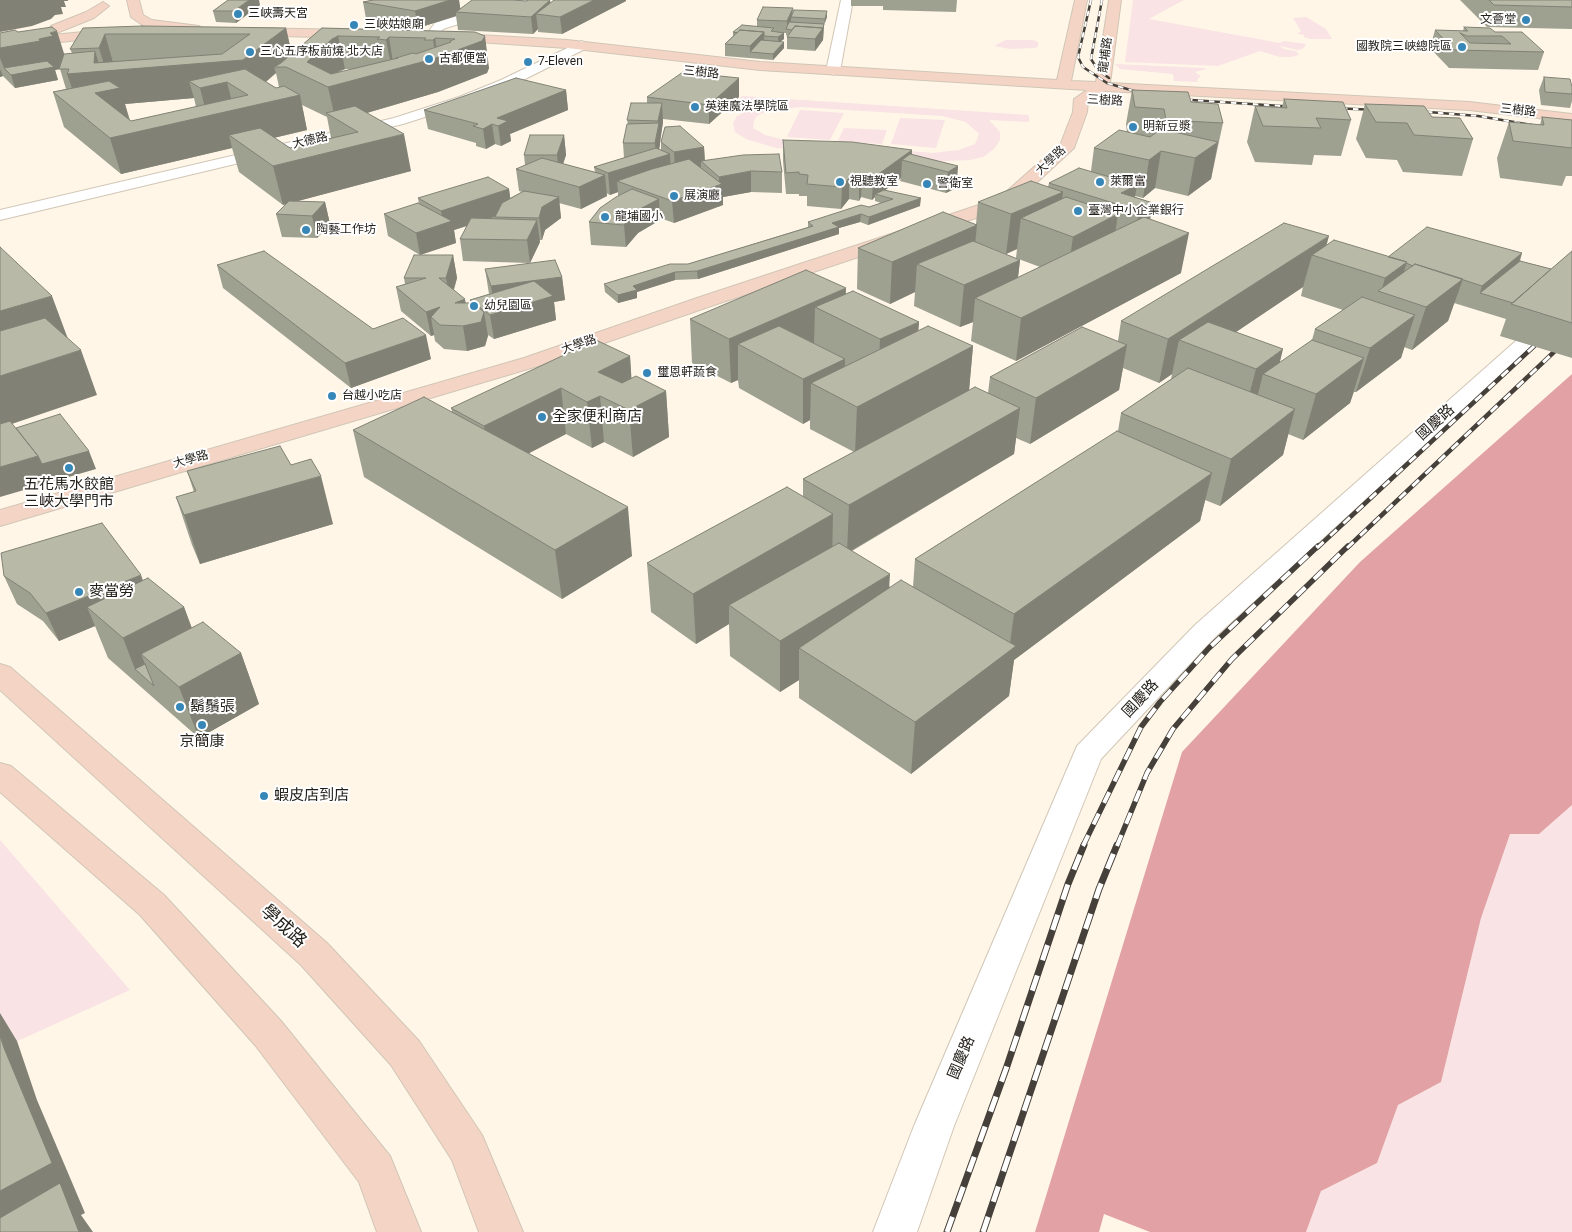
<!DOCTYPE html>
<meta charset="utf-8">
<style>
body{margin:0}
canvas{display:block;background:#fff6e8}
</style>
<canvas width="1572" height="1232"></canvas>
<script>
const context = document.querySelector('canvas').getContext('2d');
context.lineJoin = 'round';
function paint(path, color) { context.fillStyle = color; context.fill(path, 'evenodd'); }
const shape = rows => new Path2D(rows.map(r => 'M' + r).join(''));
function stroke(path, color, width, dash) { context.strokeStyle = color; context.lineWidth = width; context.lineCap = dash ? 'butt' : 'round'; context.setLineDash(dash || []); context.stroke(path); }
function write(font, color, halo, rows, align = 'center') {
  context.font = font + ' Roboto,"Noto Sans TC",sans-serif'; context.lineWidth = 4; context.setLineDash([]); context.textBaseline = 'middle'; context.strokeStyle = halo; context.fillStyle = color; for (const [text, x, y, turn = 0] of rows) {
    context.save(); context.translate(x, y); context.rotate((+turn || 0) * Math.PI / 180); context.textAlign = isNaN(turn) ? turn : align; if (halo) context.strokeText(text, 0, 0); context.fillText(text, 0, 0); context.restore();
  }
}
paint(shape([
 [1133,0,1184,0,1149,19,1280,43,1284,41,1306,44,1304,48,1298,50,1280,46,1284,49,1296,51,1299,55,1291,57,1280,57,1260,51,1218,66,1125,62],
 [1306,17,1326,29,1332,39,1310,39,1304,37,1304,35,1297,34,1301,31,1293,18],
 [1005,40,1033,40,1038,42,1038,46,1036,48,1010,49,994,46],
 [1115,64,1204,68,1207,69,1195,72,1201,76,1197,80,1198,82,1174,81,1173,74,1120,69],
 [742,96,1029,115,1029,122,989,120,1000,132,1000,140,994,149,983,157,970,160,926,162,776,148,746,139,735,132,733,123,737,116,759,105,736,104],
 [801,107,942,116,966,122,979,134,975,144,959,150,932,153,785,140,765,135,753,128,754,121,757,116,767,111],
 [800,110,844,113,830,140,787,137],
 [900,118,945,120,936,148,891,144],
 [844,128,887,130,882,144,838,141],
 [1572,805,1572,1232,1306,1232,1321,1191,1377,1163,1398,1105,1441,1082,1481,918,1510,834,1539,834],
 [0,840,130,990,0,1049]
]), '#f9e3e4');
paint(shape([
 [1572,374,1572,805,1539,834,1510,834,1481,918,1441,1082,1398,1105,1377,1163,1321,1191,1306,1232,1150,1232,1104,1214,1099,1232,1035,1232,1182,752,1360,562]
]), '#e1a1a5');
const street = shape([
 [508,0,526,0,524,3,443,29,436,39,431,40,425,36,435,23,508,0],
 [841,0,853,0,840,71,833,75,826,71,841,0],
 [582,41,589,45,587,48,511,86,469,103,403,124,0,220,0,210,394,118,459,97,501,80,582,41],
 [1572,290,1572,307,1541,339,1215,637,1101,759,954,1126,917,1232,873,1232,914,1126,1077,746,1195,625,1527,331,1565,292,1572,290]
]);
const secondary = shape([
 [127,0,139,0,143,15,152,20,199,26,205,30,199,34,144,26,131,17,127,0],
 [1075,0,1087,0,1071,81,1096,82,1109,0,1121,0,1110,83,1469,102,1572,114,1572,122,1469,110,1105,91,1088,100,1087,112,1074,148,1018,200,1006,208,711,306,538,366,0,526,0,510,524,358,697,298,994,200,1006,192,1061,143,1073,112,1074,99,1087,90,760,70,567,48,448,40,442,36,443,33,567,40,760,62,1057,80,1075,0],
 [103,2,109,6,94,18,59,32,55,33,49,29,51,26,86,12,103,2],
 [248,28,353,30,359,34,353,38,244,35,242,32,248,28],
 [115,29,120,30,121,33,120,36,0,48,0,40,115,29],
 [0,664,10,667,327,943,419,1041,482,1135,523,1232,479,1232,452,1160,391,1065,301,965,0,690,0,664],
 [0,763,11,766,164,895,281,1021,390,1156,421,1232,377,1232,359,1182,255,1045,140,915,0,792,0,763]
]);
stroke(street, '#d1c6b6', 2);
stroke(secondary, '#d1c6b6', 2);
paint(street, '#fff');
paint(secondary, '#f4d5c5');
const railFar3 = shape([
 [1091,0,1078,57,1083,67,1107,83,1144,94],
 [1102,0,1091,59,1098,70,1109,78],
 [1176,99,1296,107],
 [1331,108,1378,110],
 [1416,111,1478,116,1532,125]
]);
const railFar2 = shape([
 [1317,548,1545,336],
 [1347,548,1572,335]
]);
const railFar1 = shape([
 [1083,846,1141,727,1160,702,1209,648,1318,546],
 [1117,846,1147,773,1173,729,1232,659,1348,546]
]);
const rail = shape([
 [947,1232,1006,1069,1068,884,1084,845],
 [983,1232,1099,889,1117,845]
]);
stroke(railFar3, '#454039', 2.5);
stroke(railFar2, '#454039', 4.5);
stroke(railFar1, '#454039', 5.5);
stroke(rail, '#454039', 7);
stroke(railFar3, '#fff', 2, [5.5]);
stroke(railFar2, '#fff', 3, [9]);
stroke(railFar1, '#fff', 4, [12]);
stroke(rail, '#fff', 5, [16]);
paint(shape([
 [373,0,459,0,460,9,594,0,626,0,626,1,562,34,538,32,538,29,533,34,458,30,456,16,418,28,366,19,363,2],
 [851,0,957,0,956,12,883,10,883,6,851,6],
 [1460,0,1572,0,1572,29,1487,27],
 [260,5,236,23,216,22,213,11],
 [793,8,792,14,827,17,824,25,823,40,815,51,787,49,787,37,788,36,786,35,786,33,784,33,784,39,780,42,784,48,773,60,725,56,725,44,733,36,733,32,757,27,757,20],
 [1464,27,1495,32,1544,52,1538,70,1449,68,1430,48,1435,30,1463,31],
 [83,28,286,28,292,54,322,28,475,32,489,68,487,73,438,92,367,113,411,171,294,202,325,202,330,224,317,238,282,237,276,214,287,203,283,205,239,172,232,148,121,174,64,127,53,92,66,89,60,69,55,70,58,80,15,88,3,76,0,77,0,33,18,32,64,55,72,53,70,49],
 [345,69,354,69,337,73],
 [276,73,279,87,276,88,266,82],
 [194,98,196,107,131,121,130,120,125,104],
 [302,105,327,117,331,138,290,148,274,138,307,130],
 [1544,77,1572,87,1572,101,1570,108,1541,105,1539,90],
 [566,90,568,110,510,134,511,141,501,146,495,144,486,149,476,146,476,143,428,129,424,110],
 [1132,90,1191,102,1223,123,1211,179,1188,196,1155,188,1143,198,1135,196,1135,197,1153,203,1150,219,1181,273,1016,361,971,341,973,322,960,327,914,306,915,292,890,304,857,289,858,248,976,224,978,202,1048,187,1049,183,1091,171,1094,148,1127,132,1126,124],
 [975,242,1006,254,1017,249,1016,258,1040,267,1018,278,1020,260],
 [647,97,739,97,709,124,663,119,663,122,660,139,660,144,659,149,661,150,661,142,704,147,705,161,782,172,782,193,751,192,723,197,723,205,674,223,660,218,660,220,638,233,626,247,591,245,589,222,618,196,618,192,610,195,606,193,607,196,581,209,559,203,561,218,545,230,542,240,539,240,540,242,530,263,463,261,460,239,467,226,454,230,456,243,420,255,453,255,457,278,454,290,466,303,471,303,470,300,489,294,485,269,562,277,565,300,554,302,556,320,494,339,488,335,485,346,467,351,444,349,435,341,434,335,431,336,401,311,396,287,405,284,404,278,420,255,388,236,384,214,419,204,418,198,509,189,510,198,522,192,519,191,516,169,525,165,524,155,564,135,566,155,563,164,595,172,594,167,624,158,623,143,628,124,627,120,647,103],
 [1284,99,1351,120,1341,156,1314,155,1312,165,1255,162,1247,142,1255,106,1282,107],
 [1365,104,1432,117,1473,139,1462,176,1403,172,1397,160,1366,158,1356,139],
 [1542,117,1572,120,1572,176,1566,176,1562,186,1500,178,1497,158,1509,122,1540,125],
 [783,140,912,150,912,155,958,166,956,188,946,193,900,181,901,178,885,190,920,206,868,225,860,222,839,228,839,234,698,279,675,280,637,292,637,298,618,303,605,292,604,284,688,264,808,227,808,222,869,207,881,203,875,201,875,197,872,200,861,197,859,201,849,199,841,209,807,206,807,196,799,196,799,194,786,194,783,161],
 [1326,245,1388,257,1522,253,1520,261,1551,269,1572,251,1572,358,1500,336,1506,319,1454,303,1448,321,1412,350,1404,347,1401,358,1356,392,1354,392,1350,403,1303,440,1288,434,1283,455,1220,506,1205,500,1200,521,1014,660,1009,696,911,774,799,698,799,680,780,692,730,656,729,624,696,644,651,612,647,563,803,497,803,479,854,452,810,429,810,420,803,424,739,388,738,380,731,383,692,363,690,319,845,294,919,322,918,331,973,346,969,390,988,393,990,377,1118,341,1121,321],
 [1303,287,1301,296,1343,310,1315,329,1312,340,1280,363,1235,332],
 [1123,368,1159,383,1172,374,1171,379,1121,413,1118,431,915,559,913,587,890,587,852,551,1014,454,1016,438,1030,444,1119,390],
 [217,265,373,329,431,359,351,388,223,288],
 [630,356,631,378,666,391,669,437,633,457,604,442,592,448,566,434,529,453,632,556,562,599,364,477,353,430,452,411,451,408],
 [291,465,333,524,200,564,192,545,176,497,194,492,187,471],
 [4,576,143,580,184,607,192,628,241,653,259,704,199,738,108,658,95,626,59,641,43,621,17,604]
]), '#9ea090');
paint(shape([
 [0,0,68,0,68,1,64,1,66,7,61,7,63,14,55,15,51,19,32,26,0,32],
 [249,0,259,0,260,5,236,23,234,11],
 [450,0,459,0,461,13,456,12,456,16,418,28,415,11],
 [550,0,551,6,536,14,538,29,533,34,531,17],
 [594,0,626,0,626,1,562,34,560,17],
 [793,8,792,17,791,17,791,23,787,29,787,21],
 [827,11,827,17,824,25,825,19],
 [824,24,823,40,815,51,815,39],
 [286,28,293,60,274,67,276,73,252,93,227,82,234,110,300,95,307,130,243,145,229,135,232,148,121,174,110,138,207,116,200,88,189,81,194,98,125,104,130,123,79,108,67,74,94,63,95,51,101,71,106,71,99,48,105,34,114,66,243,60],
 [57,31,67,63,59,69,60,69,55,70,58,80,15,88,11,75,4,68,0,58,0,48,39,39,50,33],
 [764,32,764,44,750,52,750,46],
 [784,33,784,39,778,43,778,37],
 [338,36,345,69,339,71,324,85,307,62,332,39],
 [485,36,489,68,487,73,438,92,339,121,335,118,328,87,392,70,386,40,389,37,394,69,436,58,433,40,435,38,438,57],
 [784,42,784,48,773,60,773,54],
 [0,69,3,76,0,77],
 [739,78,739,97,709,124,709,105],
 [566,90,568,110,510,134,511,141,501,146,497,118],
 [662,103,663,122,658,158,670,154,671,175,617,181,618,192,610,195,608,173,656,158,655,143,659,125,658,121],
 [492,124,495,144,486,149,483,129],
 [404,134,411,171,283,205,273,166],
 [564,135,566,155,559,176,557,155],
 [1218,142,1211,179,1188,196,1195,158],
 [704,147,705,165,701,161,701,169,675,173,674,152],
 [912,150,911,162,902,160,901,178,879,195,875,194,875,197,872,200,873,178],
 [1161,151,1155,188,1143,198,1149,160],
 [958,166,956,188,946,193,948,172],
 [751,171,751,192,723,197,723,205,674,223,672,201,719,185,719,177],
 [605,175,607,196,581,209,579,187],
 [862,176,861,197,859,201,859,179],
 [849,178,849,199,841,209,842,187],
 [1137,185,1133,209,1121,193],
 [509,189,512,211,454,230,456,243,420,255,416,233,443,224,441,211],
 [1063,192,1058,231,1021,218,1017,249,1006,254,1011,214],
 [559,197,561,218,545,230,542,240,539,218,542,207],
 [921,198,920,206,868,225,869,217],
 [659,199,660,220,638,233,626,247,624,225,636,211],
 [325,202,330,224,317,238,312,216],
 [1153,203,1146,242,1132,250,1139,211],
 [861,214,860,222,839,228,839,234,698,279,697,271,832,223],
 [1118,214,1112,254,1067,278,1073,237],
 [537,220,540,242,530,263,527,240],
 [977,225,973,265,917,264,915,292,890,304,892,262],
 [1189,233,1181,273,1016,361,1021,318],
 [1329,236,1323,258,1312,255,1303,287,1208,351,1179,340,1172,374,1159,383,1168,339],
 [1522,253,1514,276,1480,293,1482,286],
 [453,255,457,278,450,301,446,278],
 [1020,260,1015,302,975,298,973,322,960,327,964,285],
 [1407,262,1396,297,1381,292,1385,278],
 [675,272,675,280,637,292,637,298,618,303,618,295,633,286],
 [562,277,565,300,554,302,556,320,494,339,490,315,495,310,491,286],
 [1463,279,1448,321,1412,350,1426,307],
 [846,288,845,322,815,307,814,344,738,344,738,380,731,383,729,339],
 [52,296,68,339,0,360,0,311],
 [465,299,469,323,455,303],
 [440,307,431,317,434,335,431,336,426,312],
 [484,312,488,336,485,346,467,351,463,326],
 [1415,315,1401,358,1356,392,1370,348],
 [919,322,916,365,878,383,880,339],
 [426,335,431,359,351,388,345,363],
 [1127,345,1119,390,1030,444,1036,398],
 [973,346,969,391,855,453,857,407],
 [1283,349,1276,379,1263,374,1255,406,1244,414,1256,369],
 [81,350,97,395,0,428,0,376],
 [630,356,633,401,598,372],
 [1364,358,1350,403,1303,440,1316,394],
 [845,359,844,400,811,383,810,420,803,424,803,379],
 [561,388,566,434,491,473,484,426],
 [666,391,669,437,633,457,629,410],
 [600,396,604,442,592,448,587,402],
 [1020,408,1014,454,847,553,849,505],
 [1295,409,1283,455,1220,506,1231,459],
 [89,451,96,469,0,497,0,467,38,456],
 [1212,473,1200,521,1014,660,1009,696,911,774,915,722,1009,651,1014,614],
 [321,476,333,524,200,564,184,515],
 [628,507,632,556,562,599,555,550],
 [833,514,832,563,729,605,729,624,696,644,693,594],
 [890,574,887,624,799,648,799,680,780,692,780,641],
 [141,575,151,603,87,607,95,626,59,641,46,613],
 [184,607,202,657,141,654,153,684,135,669,123,638],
 [241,653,259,704,199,738,179,687],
 [0,1013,17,1041,37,1100,85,1213,81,1215,93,1232,0,1232,0,1191,4,1048,0,1036]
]), '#818275');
const building = shape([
 [228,0,249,0,234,11,213,11,228,0],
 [373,0,450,0,415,11,363,2,373,0],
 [472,0,512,0,527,1,528,0,550,0,531,17,456,12,472,0],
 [554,0,594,0,560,17,536,14,554,0],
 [1489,0,1572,0,1572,7,1494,5,1489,0],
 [763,7,793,8,787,21,757,20,763,7],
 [794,10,827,11,825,19,791,17,794,10],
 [789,22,824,24,823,28,795,26,792,30,786,29,789,22],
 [742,25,774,28,771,31,784,33,778,37,764,36,764,32,740,30,737,33,733,32,742,25],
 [142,26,286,28,243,60,67,74,69,69,59,69,64,54,95,51,94,63,222,54,250,34,105,34,99,48,70,49,83,28,142,26],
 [795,26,823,28,815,39,787,37,795,26],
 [52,27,57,31,50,33,53,36,39,39,40,41,0,48,0,33,15,30,18,32,52,27],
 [1464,27,1490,28,1495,32,1522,32,1544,52,1454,50,1435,30,1468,31,1464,27],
 [1460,33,1467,36,1502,36,1511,44,1470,43,1460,33],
 [322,28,475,32,485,36,482,41,433,59,328,87,286,67,274,67,281,63,322,28],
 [338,36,380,37,377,39,386,40,389,37,426,38,424,40,433,40,435,38,455,39,450,41,451,42,416,54,413,53,396,58,398,58,331,74,307,62,332,39,338,36],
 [740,30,764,32,750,46,725,44,740,30],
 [761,40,784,42,773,54,750,52,761,40],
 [47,61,54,67,11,75,4,68,47,61],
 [245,69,276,88,284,86,300,95,110,138,53,92,109,81,120,88,95,93,131,121,248,95,227,82,200,88,189,81,245,69],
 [683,72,739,78,709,105,647,97,683,72],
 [1544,77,1570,79,1572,87,1572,94,1545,92,1544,77],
 [516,78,566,90,497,118,508,121,498,126,492,124,483,129,473,126,478,124,424,110,516,78],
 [1132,90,1188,92,1191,102,1218,104,1223,123,1166,120,1164,109,1135,107,1132,90],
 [1284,99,1343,102,1351,120,1316,118,1321,128,1263,126,1255,106,1287,108,1284,99],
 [631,103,662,103,658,121,627,120,631,103],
 [1365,104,1424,106,1432,117,1460,118,1473,139,1414,135,1407,123,1376,122,1365,104],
 [355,106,404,134,273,166,229,135,260,128,290,148,358,132,326,113,355,106],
 [1542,117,1572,120,1572,148,1513,141,1509,122,1544,125,1542,117],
 [659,123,655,143,623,143,627,124,659,123],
 [680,126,704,147,674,152,661,142,665,127,680,126],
 [1161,129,1218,142,1195,158,1161,151,1149,160,1094,148,1119,130,1150,137,1161,129],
 [530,135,564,135,557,155,524,155,530,135],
 [783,140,852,142,912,150,873,178,862,176,859,179,849,178,842,187,807,184,808,175,799,174,799,172,786,173,783,140],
 [656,148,670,154,608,173,594,167,656,148],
 [779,154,782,172,751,171,719,177,701,161,743,155,779,154],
 [910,154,958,166,948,172,902,160,910,154],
 [542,158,605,175,579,187,516,169,542,158],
 [689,159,722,184,672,201,617,181,652,169,689,159],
 [1079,168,1137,185,1121,193,1153,203,1139,211,1049,183,1079,168],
 [488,177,509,189,441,211,418,198,488,177],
 [1031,181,1063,192,1011,214,978,202,1031,181],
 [632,189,659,199,636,211,624,225,589,222,600,208,616,197,632,189],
 [884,190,921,198,869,217,861,214,832,223,839,227,697,271,675,272,633,286,637,290,618,295,604,284,670,264,688,264,813,226,808,222,861,205,869,207,893,199,875,194,884,190],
 [524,191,559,197,542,207,539,218,495,217,502,203,524,191],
 [1066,197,1118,214,1073,237,1021,218,1066,197],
 [289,201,325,202,312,216,276,214,289,201],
 [418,203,452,221,416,233,384,214,418,203],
 [943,212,977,225,892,262,858,248,943,212],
 [1144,217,1189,233,1021,318,975,298,1144,217],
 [471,218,537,220,527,240,460,239,471,218],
 [1284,223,1329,236,1168,339,1121,321,1284,223],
 [1427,227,1522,253,1482,286,1415,264,1413,266,1406,263,1407,262,1388,257,1427,227],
 [1334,240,1407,262,1385,278,1312,255,1334,240],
 [973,241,1020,260,964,285,917,264,973,241],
 [0,247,52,296,0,311,0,247],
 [264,251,373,329,403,318,426,335,345,363,217,265,264,251],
 [1572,251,1572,323,1511,304,1572,251],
 [414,255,453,255,446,278,439,278,465,299,455,303,473,303,484,312,481,322,463,326,440,325,431,317,440,307,426,312,396,287,426,278,404,278,414,255],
 [555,260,562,277,491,286,485,269,555,260],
 [1520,261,1551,269,1513,303,1480,293,1520,261],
 [1415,264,1463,279,1426,307,1378,291,1415,264],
 [806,270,846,288,729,339,690,319,806,270],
 [534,281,553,296,490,315,470,300,534,281],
 [853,291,919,322,880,339,815,307,853,291],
 [1362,297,1415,315,1370,348,1315,329,1362,297],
 [45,318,81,350,0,376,0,331,45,318],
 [1208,322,1283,349,1256,369,1179,340,1208,322],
 [779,326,845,359,803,379,738,344,779,326],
 [928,326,973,346,857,407,811,383,928,326],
 [1082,327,1127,345,1036,398,990,377,1082,327],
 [596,340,630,356,598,372,622,383,636,376,666,391,629,410,600,396,587,402,561,388,484,426,451,408,596,340],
 [1312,340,1364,358,1316,394,1263,374,1312,340],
 [1188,368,1295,409,1231,459,1121,413,1188,368],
 [975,387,1020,408,849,505,803,479,975,387],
 [424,397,628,507,555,550,353,430,424,397],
 [60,414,89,451,42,464,38,456,16,428,60,414],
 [10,421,38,456,0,467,0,424,10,421],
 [1117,431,1212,473,1014,614,915,559,1117,431],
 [280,446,291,465,311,459,321,476,184,515,176,497,196,491,187,471,280,446],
 [787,487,833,514,693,594,647,563,787,487],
 [102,523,141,575,46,613,30,593,4,576,1,553,102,523],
 [839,543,890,574,780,641,729,605,839,543],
 [148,578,184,607,123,638,87,607,148,578],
 [901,580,1016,646,915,722,799,648,901,580],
 [203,622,241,653,179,687,141,654,203,622],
 [145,664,154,686,135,669,145,664],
 [0,1036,4,1048,52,1163,0,1191,0,1036],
 [60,1183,79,1232,0,1232,0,1218,60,1183]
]);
paint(building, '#b8baa7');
stroke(building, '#818275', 1);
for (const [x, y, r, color] of [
 [238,14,5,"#3786b8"],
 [1526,20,5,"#3786b8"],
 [354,25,5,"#3786b8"],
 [1462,47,5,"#3786b8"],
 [250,52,5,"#3786b8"],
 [429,59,5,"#3786b8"],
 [528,62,5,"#3786b8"],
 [695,107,5,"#3786b8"],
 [1133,127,5,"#3786b8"],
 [840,182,5,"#3786b8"],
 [1100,182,5,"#3786b8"],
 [927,184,5,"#3786b8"],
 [674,196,5,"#3786b8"],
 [1078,211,5,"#3786b8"],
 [605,217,5,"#3786b8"],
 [306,230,5,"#3786b8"],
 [474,306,5,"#3786b8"],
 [647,373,5,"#3786b8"],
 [332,396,5,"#3786b8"],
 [542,417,5,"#3786b8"],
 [69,468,5,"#3786b8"],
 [79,592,5,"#3786b8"],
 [180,707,5,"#3786b8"],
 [202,725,5,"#3786b8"],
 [264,796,5,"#3786b8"]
]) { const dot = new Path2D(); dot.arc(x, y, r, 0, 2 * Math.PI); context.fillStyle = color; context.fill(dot); stroke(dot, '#fff', 2); }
write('12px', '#221e18', '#fff', [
 ["三峽壽天宮",248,14],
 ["文薈堂",1516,20,"right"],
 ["三峽姑娘廟",364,25],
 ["國教院三峽總院區",1452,47,"right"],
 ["三心五序板前燒 北大店",260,52],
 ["古都便當",439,59],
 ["7-Eleven",538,62],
 ["英速魔法學院區",705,107],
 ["明新豆漿",1143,127],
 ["視聽教室",850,182],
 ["萊爾富",1110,182],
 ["警衛室",937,184],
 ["展演廳",684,196],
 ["臺灣中小企業銀行",1088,211],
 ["龍埔國小",615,217],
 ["陶藝工作坊",316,230],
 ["幼兒園區",484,306],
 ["璽恩軒蔬食",657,373],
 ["台越小吃店",342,396]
], 'left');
write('12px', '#221e18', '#fff', [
 ["龍埔路",1106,55,-82],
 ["三樹路",701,73,6],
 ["三樹路",1105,101,3],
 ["三樹路",1518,111,6],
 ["大德路",310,141,-13],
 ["大學路",1051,161,-43],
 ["大學路",579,345,-19],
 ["大學路",191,460,-16]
]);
write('15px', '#221e18', '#fff', [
 ["全家便利商店",552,417],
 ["五花馬水餃館",69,485,"center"],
 ["三峽大學門市",69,502,"center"],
 ["麥當勞",89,592],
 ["鬍鬚張",190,707],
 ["京簡康",202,742,"center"],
 ["蝦皮店到店",274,796]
], 'left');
write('15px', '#221e18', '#fff', [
 ["國慶路",1436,423,-42],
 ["國慶路",1141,699,-47],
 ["國慶路",962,1058,-67]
]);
write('18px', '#221e18', '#fff', [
 ["學成路",283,927,42]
]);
</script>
